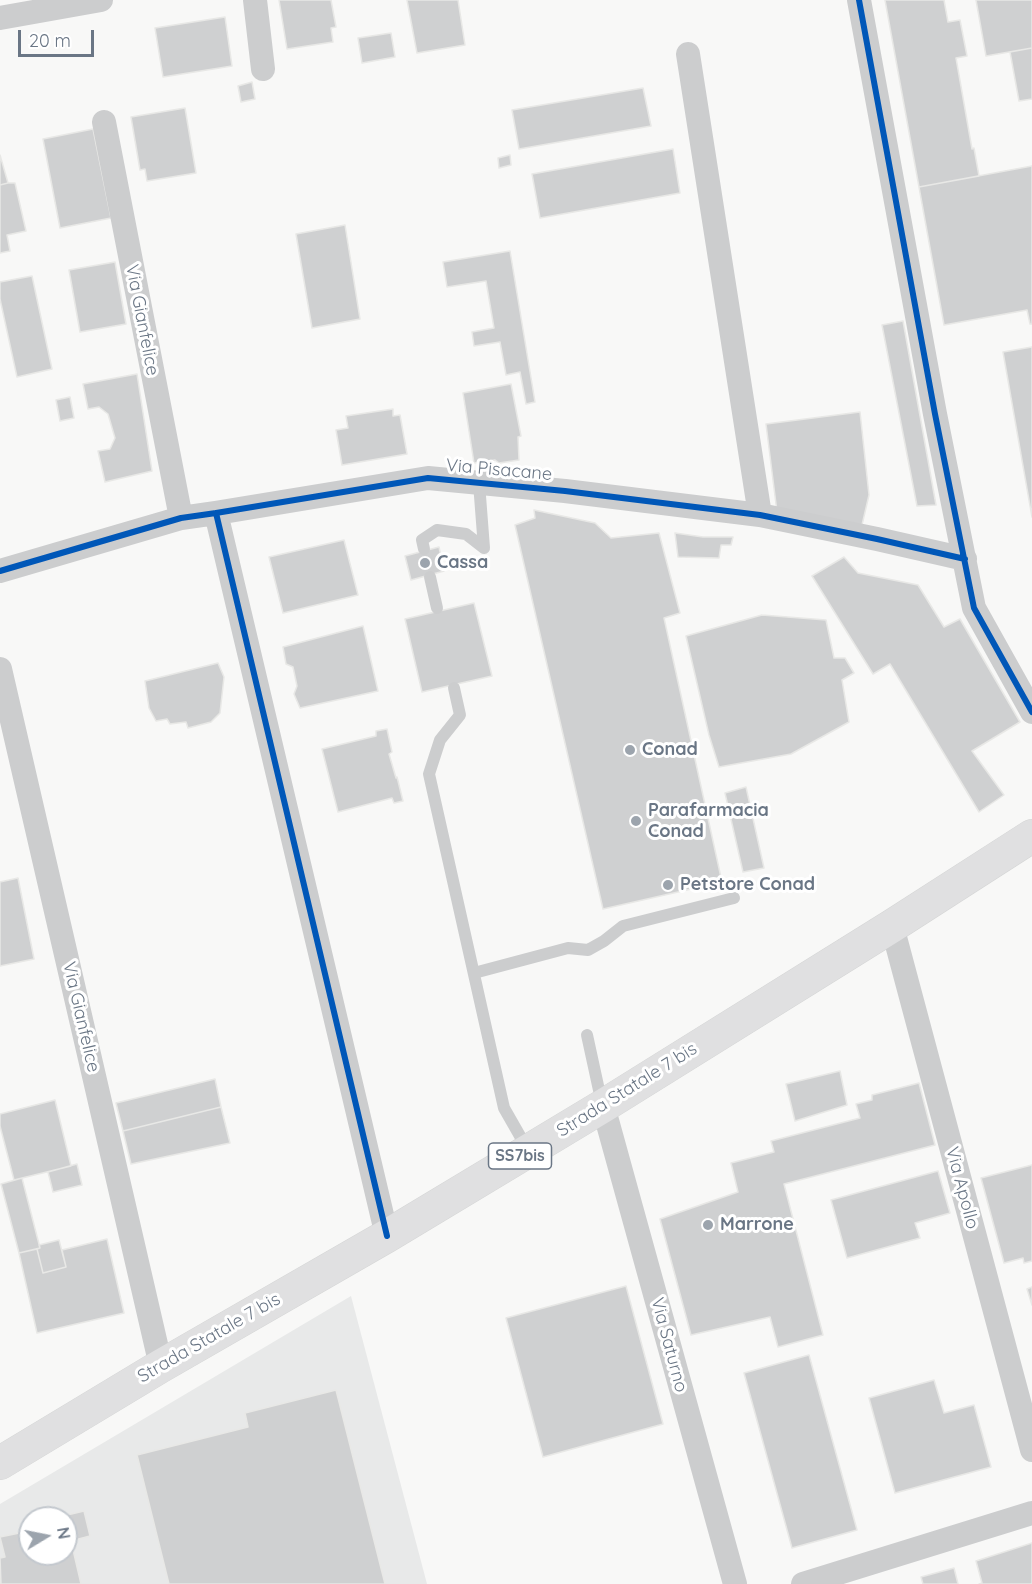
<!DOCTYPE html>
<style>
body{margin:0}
#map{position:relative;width:1032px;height:1584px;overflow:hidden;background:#f8f8f7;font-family:Quicksand,sans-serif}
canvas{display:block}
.north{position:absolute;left:18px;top:1506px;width:60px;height:60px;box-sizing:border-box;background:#fff;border:2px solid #c3c8ce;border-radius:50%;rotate:80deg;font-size:16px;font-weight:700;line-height:24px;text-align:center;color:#6a7685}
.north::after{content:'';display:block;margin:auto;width:21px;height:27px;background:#9ca4ad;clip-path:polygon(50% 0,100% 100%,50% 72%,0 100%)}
.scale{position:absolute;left:18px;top:30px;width:76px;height:27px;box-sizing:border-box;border:3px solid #6a7685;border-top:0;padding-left:8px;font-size:18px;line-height:21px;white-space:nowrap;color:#6a7685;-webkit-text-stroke:4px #fff;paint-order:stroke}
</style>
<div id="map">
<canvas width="1032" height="1584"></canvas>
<div class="north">N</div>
<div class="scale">20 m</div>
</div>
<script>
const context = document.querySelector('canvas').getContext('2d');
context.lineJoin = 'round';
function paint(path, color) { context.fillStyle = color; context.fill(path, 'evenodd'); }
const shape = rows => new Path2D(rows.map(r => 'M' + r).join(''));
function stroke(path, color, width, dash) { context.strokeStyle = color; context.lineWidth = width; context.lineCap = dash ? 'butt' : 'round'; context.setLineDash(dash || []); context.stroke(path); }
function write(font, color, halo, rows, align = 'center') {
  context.font = font + ' Quicksand,sans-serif'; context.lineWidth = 6; context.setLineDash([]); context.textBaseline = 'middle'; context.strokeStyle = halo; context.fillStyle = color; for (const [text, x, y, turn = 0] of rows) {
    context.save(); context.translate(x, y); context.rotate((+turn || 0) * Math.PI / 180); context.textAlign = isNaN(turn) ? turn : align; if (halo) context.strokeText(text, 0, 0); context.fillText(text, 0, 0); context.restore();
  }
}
paint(shape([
 [351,1296,427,1584,0,1584,0,1504],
 [30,1518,66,1518,66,1554,30,1554]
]), '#e8e9e9');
const building = shape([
 [279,0,331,0,336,27,331,28,333,42,287,49,279,0],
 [407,0,458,0,465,45,417,53,407,0],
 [885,0,944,0,948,22,960,20,967,56,956,58,972,149,974,148,979,176,919,187,885,0],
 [976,0,1032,0,1032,48,986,56,976,0],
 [225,17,232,66,163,77,155,28,225,17],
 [391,33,395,57,362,63,358,38,391,33],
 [1032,48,1032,99,1019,101,1010,52,1032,48],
 [252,82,255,99,241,102,238,86,252,82],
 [643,88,651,126,519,149,512,110,643,88],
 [185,108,196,173,147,181,145,169,140,170,131,117,185,108],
 [93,129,111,218,60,228,43,139,93,129],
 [673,149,680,193,540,218,532,174,673,149],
 [0,155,8,183,0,185,0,155],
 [510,155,511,165,499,168,498,158,510,155],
 [1032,166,1032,324,1030,324,1027,310,944,325,919,187,1032,166],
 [8,183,15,183,26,231,7,235,10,251,0,253,0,185,8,183],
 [345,225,360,319,312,328,296,234,345,225],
 [510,251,535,402,526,404,520,372,506,375,500,342,474,346,472,332,494,328,486,281,447,287,443,262,510,251],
 [115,262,126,324,80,332,69,270,115,262],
 [32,276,52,369,17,377,0,299,0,282,32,276],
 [903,321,936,505,917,506,882,325,903,321],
 [1032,347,1032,517,1003,352,1032,347],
 [137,374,152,471,105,482,98,451,110,449,115,438,108,414,99,407,88,409,83,384,137,374],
 [511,384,521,436,518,437,519,460,499,463,495,460,474,463,463,393,511,384],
 [70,397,74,418,60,421,56,400,70,397],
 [393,409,393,416,400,415,407,454,342,465,336,430,348,428,346,416,393,409],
 [860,412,869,495,862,525,777,512,766,424,860,412],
 [534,510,595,523,611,538,659,533,680,613,664,618,722,882,603,909,515,525,535,518,534,510],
 [675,533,703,537,733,537,731,545,721,545,719,558,678,557,675,533],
 [344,540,358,595,283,613,269,557,344,540],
 [439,547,444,571,411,580,405,556,439,547],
 [844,557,858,573,918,585,944,627,960,619,1020,722,972,751,1004,795,979,812,890,664,873,674,812,576,844,557],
 [474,603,492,676,422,692,405,619,474,603],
 [762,615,826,620,834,658,845,658,854,673,842,680,849,722,791,754,719,767,709,735,686,636,762,615],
 [363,626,378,691,300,708,294,694,297,686,293,667,286,664,283,647,363,626],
 [218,663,224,677,220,713,211,722,188,728,186,722,170,724,167,719,156,721,149,708,145,681,218,663],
 [387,729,392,752,389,754,396,778,397,777,403,801,394,803,392,798,338,812,322,749,376,736,376,731,387,729],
 [746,787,764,868,743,872,725,793,746,787],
 [18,878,34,959,0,966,0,882,18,878],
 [840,1071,847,1105,795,1121,786,1084,840,1071],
 [215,1079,221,1107,123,1131,116,1103,215,1079],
 [919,1083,935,1145,784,1184,823,1335,778,1347,770,1317,691,1335,660,1219,738,1192,731,1163,774,1152,771,1141,860,1118,856,1104,872,1100,872,1095,919,1083],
 [55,1100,71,1166,14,1180,0,1126,0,1114,55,1100],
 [221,1107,230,1143,131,1164,123,1131,221,1107],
 [77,1164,82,1185,53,1192,48,1172,77,1164],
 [1032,1165,1032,1261,1024,1263,1023,1258,1004,1263,981,1178,1032,1165],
 [938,1171,950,1213,915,1223,920,1238,847,1258,831,1200,938,1171],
 [22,1178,40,1248,19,1253,1,1184,22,1178],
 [107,1239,124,1313,37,1333,19,1253,37,1249,43,1273,66,1267,62,1250,107,1239],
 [59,1240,66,1267,43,1273,37,1249,40,1248,39,1245,59,1240],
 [626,1286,663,1424,543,1457,506,1318,626,1286],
 [1032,1287,1032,1305,1027,1289,1032,1287],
 [809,1355,857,1530,792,1548,744,1373,809,1355],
 [934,1380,944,1413,974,1405,991,1467,895,1493,869,1398,934,1380],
 [336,1390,385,1584,169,1584,137,1455,248,1427,245,1413,336,1390],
 [84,1511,90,1536,71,1541,81,1584,1,1584,0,1558,5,1557,0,1537,29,1531,30,1554,66,1554,66,1539,68,1538,66,1529,66,1518,63,1518,63,1516,84,1511],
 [1032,1543,1032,1584,979,1584,982,1583,976,1561,1032,1543],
 [954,1568,958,1584,923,1584,921,1577,954,1568]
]);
paint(building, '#cfd0d1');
stroke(building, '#e8e8e6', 1.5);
const primary = shape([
 [0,1463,161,1366,387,1236,603,1106,892,926,1032,836]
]);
stroke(primary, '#d4d5d5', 34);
stroke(shape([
 [479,483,484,548],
 [424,549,422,540,437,530,466,534,484,548],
 [430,577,437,608],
 [454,688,460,715,440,740,429,774,504,1108,528,1150],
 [474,973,568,948,588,950,604,941,623,926,734,898],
 [587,1035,602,1104]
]), '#cccdce', 12);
stroke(shape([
 [255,0,263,69],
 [859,0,935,414,974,608,1032,712],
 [0,18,101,0],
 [688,54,760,515],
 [104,122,181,518],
 [216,513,387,1236],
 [0,571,181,518,216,513,428,478,565,491,760,515,877,539,965,559],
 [0,669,161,1366],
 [892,926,1032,1450],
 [603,1106,735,1584],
 [803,1584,1032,1513]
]), '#cccdce', 24);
stroke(primary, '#e0e0e1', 33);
stroke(shape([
 [859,0,935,414,974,608,1032,712],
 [216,513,387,1236],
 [0,571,181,518,216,513,428,478,565,491,760,515,877,539,965,559]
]), '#0057b8', 6);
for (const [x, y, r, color] of [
 [425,563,6,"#9ca4ad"],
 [630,750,6,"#9ca4ad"],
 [636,821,6,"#9ca4ad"],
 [668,885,6,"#9ca4ad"],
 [708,1225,6,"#9ca4ad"]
]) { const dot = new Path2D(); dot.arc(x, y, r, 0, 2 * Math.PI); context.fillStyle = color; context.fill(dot); stroke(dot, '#fff', 2); }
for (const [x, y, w] of [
 [520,1156,63]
]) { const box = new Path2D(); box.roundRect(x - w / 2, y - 13, w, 26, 4.5); context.fillStyle = '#fff'; context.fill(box); stroke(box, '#6a7685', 1.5); }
write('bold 16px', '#6a7685', null, [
 ["SS7bis",520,1156]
]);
write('18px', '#6a7685', '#fff', [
 ["Via Gianfelice",142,320,79],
 ["Via Pisacane",499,470,5],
 ["Via Gianfelice",81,1017,77],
 ["Strada Statale 7 bis",627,1090,-32],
 ["Via Apollo",962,1188,75],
 ["Strada Statale 7 bis",209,1338,-30],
 ["Via Saturno",669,1345,75]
]);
write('bold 18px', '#6a7685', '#fff', [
 ["Cassa",437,563],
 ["Conad",642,750],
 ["Parafarmacia",648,811],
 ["Conad",648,832],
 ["Petstore Conad",680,885],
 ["Marrone",720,1225]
], 'left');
</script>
